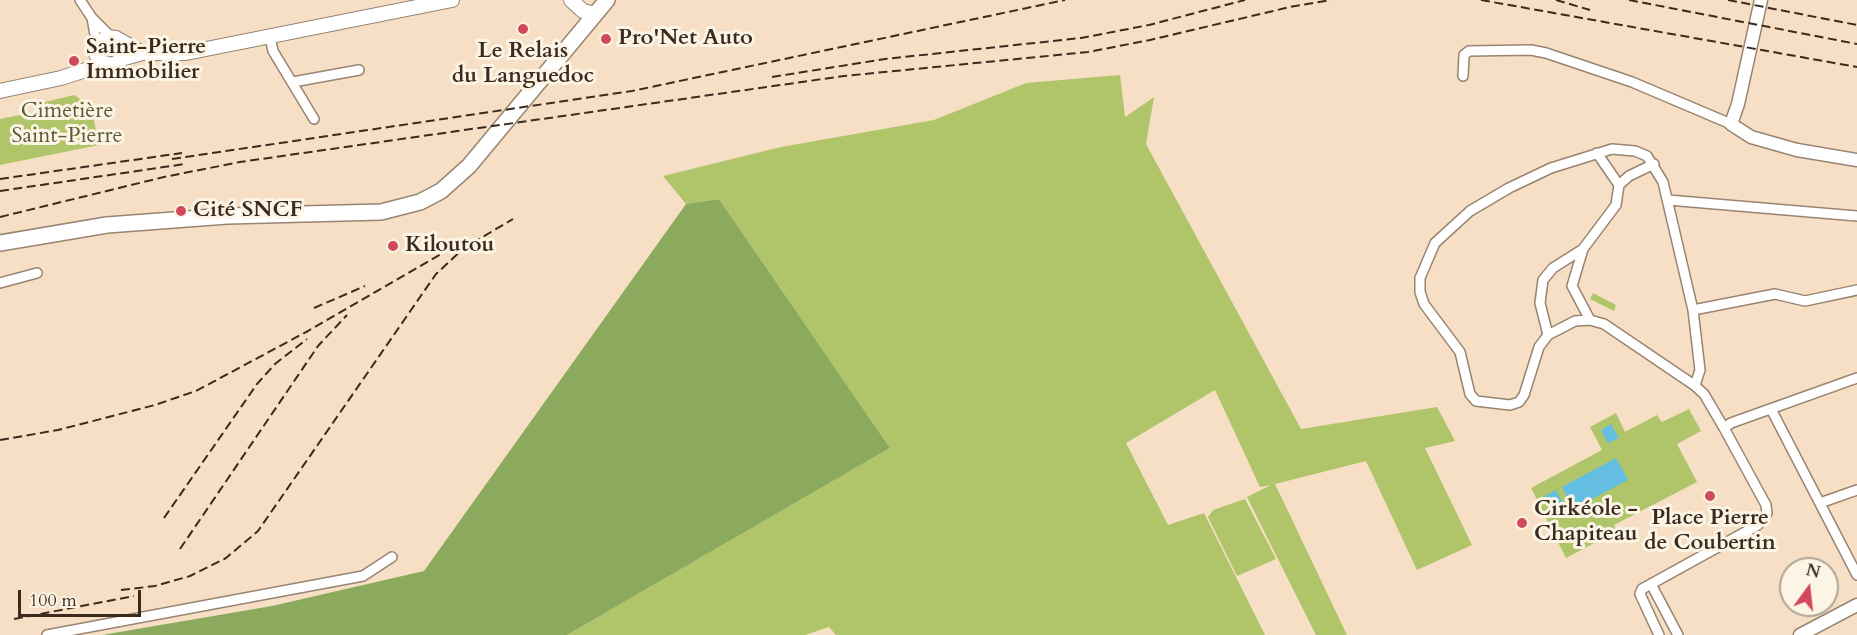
<!DOCTYPE html>
<meta charset="utf-8">
<style>
body{margin:0}
#map{position:relative;width:1857px;height:635px;overflow:hidden;background:#f6dfc4;font-family:Cardo,serif}
canvas{display:block}
.north{position:absolute;left:1779px;top:557px;width:60px;height:60px;box-sizing:border-box;background:#fcf5e5;border:2px solid #afa495;border-radius:50%;rotate:15deg;font-size:16px;font-weight:700;line-height:24px;text-align:center;color:#3b2a1e}
.north::after{content:'';display:block;margin:auto;width:21px;height:27px;background:#d1495b;clip-path:polygon(50% 0,100% 100%,50% 72%,0 100%)}
.scale{position:absolute;left:18px;top:590px;width:123px;height:27px;box-sizing:border-box;border:3px solid #3b2a1e;border-top:0;padding-left:8px;font-size:18px;line-height:21px;white-space:nowrap;color:#3b2a1e;-webkit-text-stroke:4px #fcf5e5;paint-order:stroke}
</style>
<div id="map">
<canvas width="1857" height="635"></canvas>
<div class="north">N</div>
<div class="scale">100 m</div>
</div>
<script>
const context = document.querySelector('canvas').getContext('2d');
context.lineJoin = 'round';
function paint(path, color) { context.fillStyle = color; context.fill(path, 'evenodd'); }
const shape = rows => new Path2D(rows.map(r => 'M' + r).join(''));
function stroke(path, color, width, dash) { context.strokeStyle = color; context.lineWidth = width; context.lineCap = dash ? 'butt' : 'round'; context.setLineDash(dash || []); context.stroke(path); }
function write(font, color, halo, rows, align = 'center') {
  context.font = font + ' Cardo,serif'; context.lineWidth = 6; context.setLineDash([]); context.textBaseline = 'middle'; context.strokeStyle = halo; context.fillStyle = color; for (const [text, x, y, turn = 0] of rows) {
    context.save(); context.translate(x, y); context.rotate((+turn || 0) * Math.PI / 180); context.textAlign = isNaN(turn) ? turn : align; if (halo) context.strokeText(text, 0, 0); context.fillText(text, 0, 0); context.restore();
  }
}
paint(shape([
 '103 51a7 7 0 1 1 14 0a7 7 0 1 1-14 0Z',
 [1120,75,1125,117,1154,97,1146,144,1301,429,1437,407,1455,441,1425,448,1472,545,1417,570,1366,461,1275,484,1347,635,1316,635,1247,497,1271,485,1260,487,1215,390,1126,443,1168,525,1204,513,1265,635,836,635,829,627,805,635,567,635,890,448,719,199,686,204,663,176,781,147,934,120,1026,83],
 [74,95,91,107,99,145,0,165,0,119,45,110,45,102],
 [1593,293,1616,305,1614,311,1590,299],
 [1689,409,1701,431,1677,444,1697,482,1614,525,1617,531,1566,558,1531,488,1602,450,1590,427,1616,413,1625,432,1657,415,1662,422],
 [1245,499,1276,559,1237,576,1208,517,1213,510]
]), '#b0c569');
paint(shape([
 [719,199,890,448,567,635,102,635,272,606,424,571,686,204]
]), '#8caa5d');
paint(shape([
 [1611,424,1619,438,1608,443,1601,430],
 [1616,458,1628,480,1573,509,1562,487],
 [1556,490,1564,505,1551,512,1543,497]
]), '#63bee1');
const minor = shape([
 [80,0,92,18,111,37],
 [92,18,97,46],
 [270,37,273,51,314,119],
 [1463,76,1464,55,1469,51,1531,50,1546,53,1632,82,1731,124],
 [293,82,359,70],
 [1612,149,1635,151,1647,156,1663,182,1693,310,1700,370,1696,382,1694,385,1604,324,1590,320,1575,321,1548,335,1539,347,1524,395,1519,402,1510,405,1476,401,1470,394,1460,352,1424,304,1420,292,1420,278,1435,243,1470,211,1509,188,1551,168,1612,149],
 [1597,153,1619,185],
 [1668,200,1857,216],
 [0,283,37,273],
 [1693,310,1775,294,1805,301,1857,290],
 [1590,320,1572,286,1583,249,1616,205,1619,185,1629,176,1654,164],
 [1548,335,1540,303,1543,280,1553,268,1583,249],
 [1771,409,1857,575],
 [1724,428,1731,423,1857,378],
 [1820,503,1857,490],
 [1651,584,1758,525,1767,513,1766,505,1724,428,1704,394,1694,385],
 [47,635,363,576,392,557],
 [1659,635,1640,594,1642,589,1651,584,1678,635]
]);
const tertiary = shape([
 [1761,0,1738,104,1731,124,1751,137,1797,150,1857,160],
 [1800,635,1857,605]
]);
const secondary = shape([
 [571,0,583,11,595,14],
 [120,41,124,50,121,59,114,65,100,62,96,54,97,46,107,37,116,38,142,53],
 [121,59,142,53,186,53,452,0],
 [0,91,61,78,104,64]
]);
const primary = shape([
 [0,243,107,225,227,216,381,212,420,202,441,191,469,166,607,0]
]);
stroke(minor, '#988471', 12);
stroke(tertiary, '#988471', 15);
stroke(secondary, '#988471', 16);
stroke(primary, '#988471', 18);
stroke(minor, '#fff', 9);
stroke(tertiary, '#fff', 12);
stroke(secondary, '#fff', 14);
stroke(primary, '#fff', 15);
stroke(shape([
 [1481,0,1857,67],
 [1556,0,1590,10],
 [1629,0,1857,44],
 [1728,0,1857,25],
 [772,77,885,59,1081,38,1149,25,1245,0],
 [172,159,632,91,1065,0],
 [0,179,182,153],
 [0,191,185,164],
 [0,217,164,177,240,162,844,76,1088,52,1150,40,1290,7,1331,0],
 [314,308,365,286],
 [0,440,58,430,155,405,196,391,308,331,460,243],
 [164,518,257,384,275,364,307,339],
 [180,549,318,346,347,315],
 [121,590,155,586,190,576,226,558,258,531,436,274,464,248,513,219],
 [14,619,134,596]
]), '#3b2a1e', 2, [9, 4.5]);
for (const [x, y, r, color] of [
 [523,29,6,"#d1495b"],
 [606,39,6,"#d1495b"],
 [74,61,6,"#d1495b"],
 [181,211,6,"#d1495b"],
 [393,246,6,"#d1495b"],
 [1710,496,6,"#d1495b"],
 [1522,523,6,"#d1495b"]
]) { const dot = new Path2D(); dot.arc(x, y, r, 0, 2 * Math.PI); context.fillStyle = color; context.fill(dot); stroke(dot, '#fcf5e5', 2); }
write('bold 22px', '#3b2a1e', '#fcf5e5', [
 ["Pro'Net Auto",618,39],
 ["Saint-Pierre",86,48],
 ["Immobilier",86,73],
 ["Le Relais",523,52,"center"],
 ["du Languedoc",523,77,"center"],
 ["Cité SNCF",193,211],
 ["Kiloutou",405,246],
 ["Cirkéole -",1534,510],
 ["Chapiteau",1534,535],
 ["Place Pierre",1710,519,"center"],
 ["de Coubertin",1710,544,"center"]
], 'left');
write('22px', '#5e5834', '#fcf5e5', [
 ["Cimetière",67,112],
 ["Saint-Pierre",67,137]
]);
</script>
